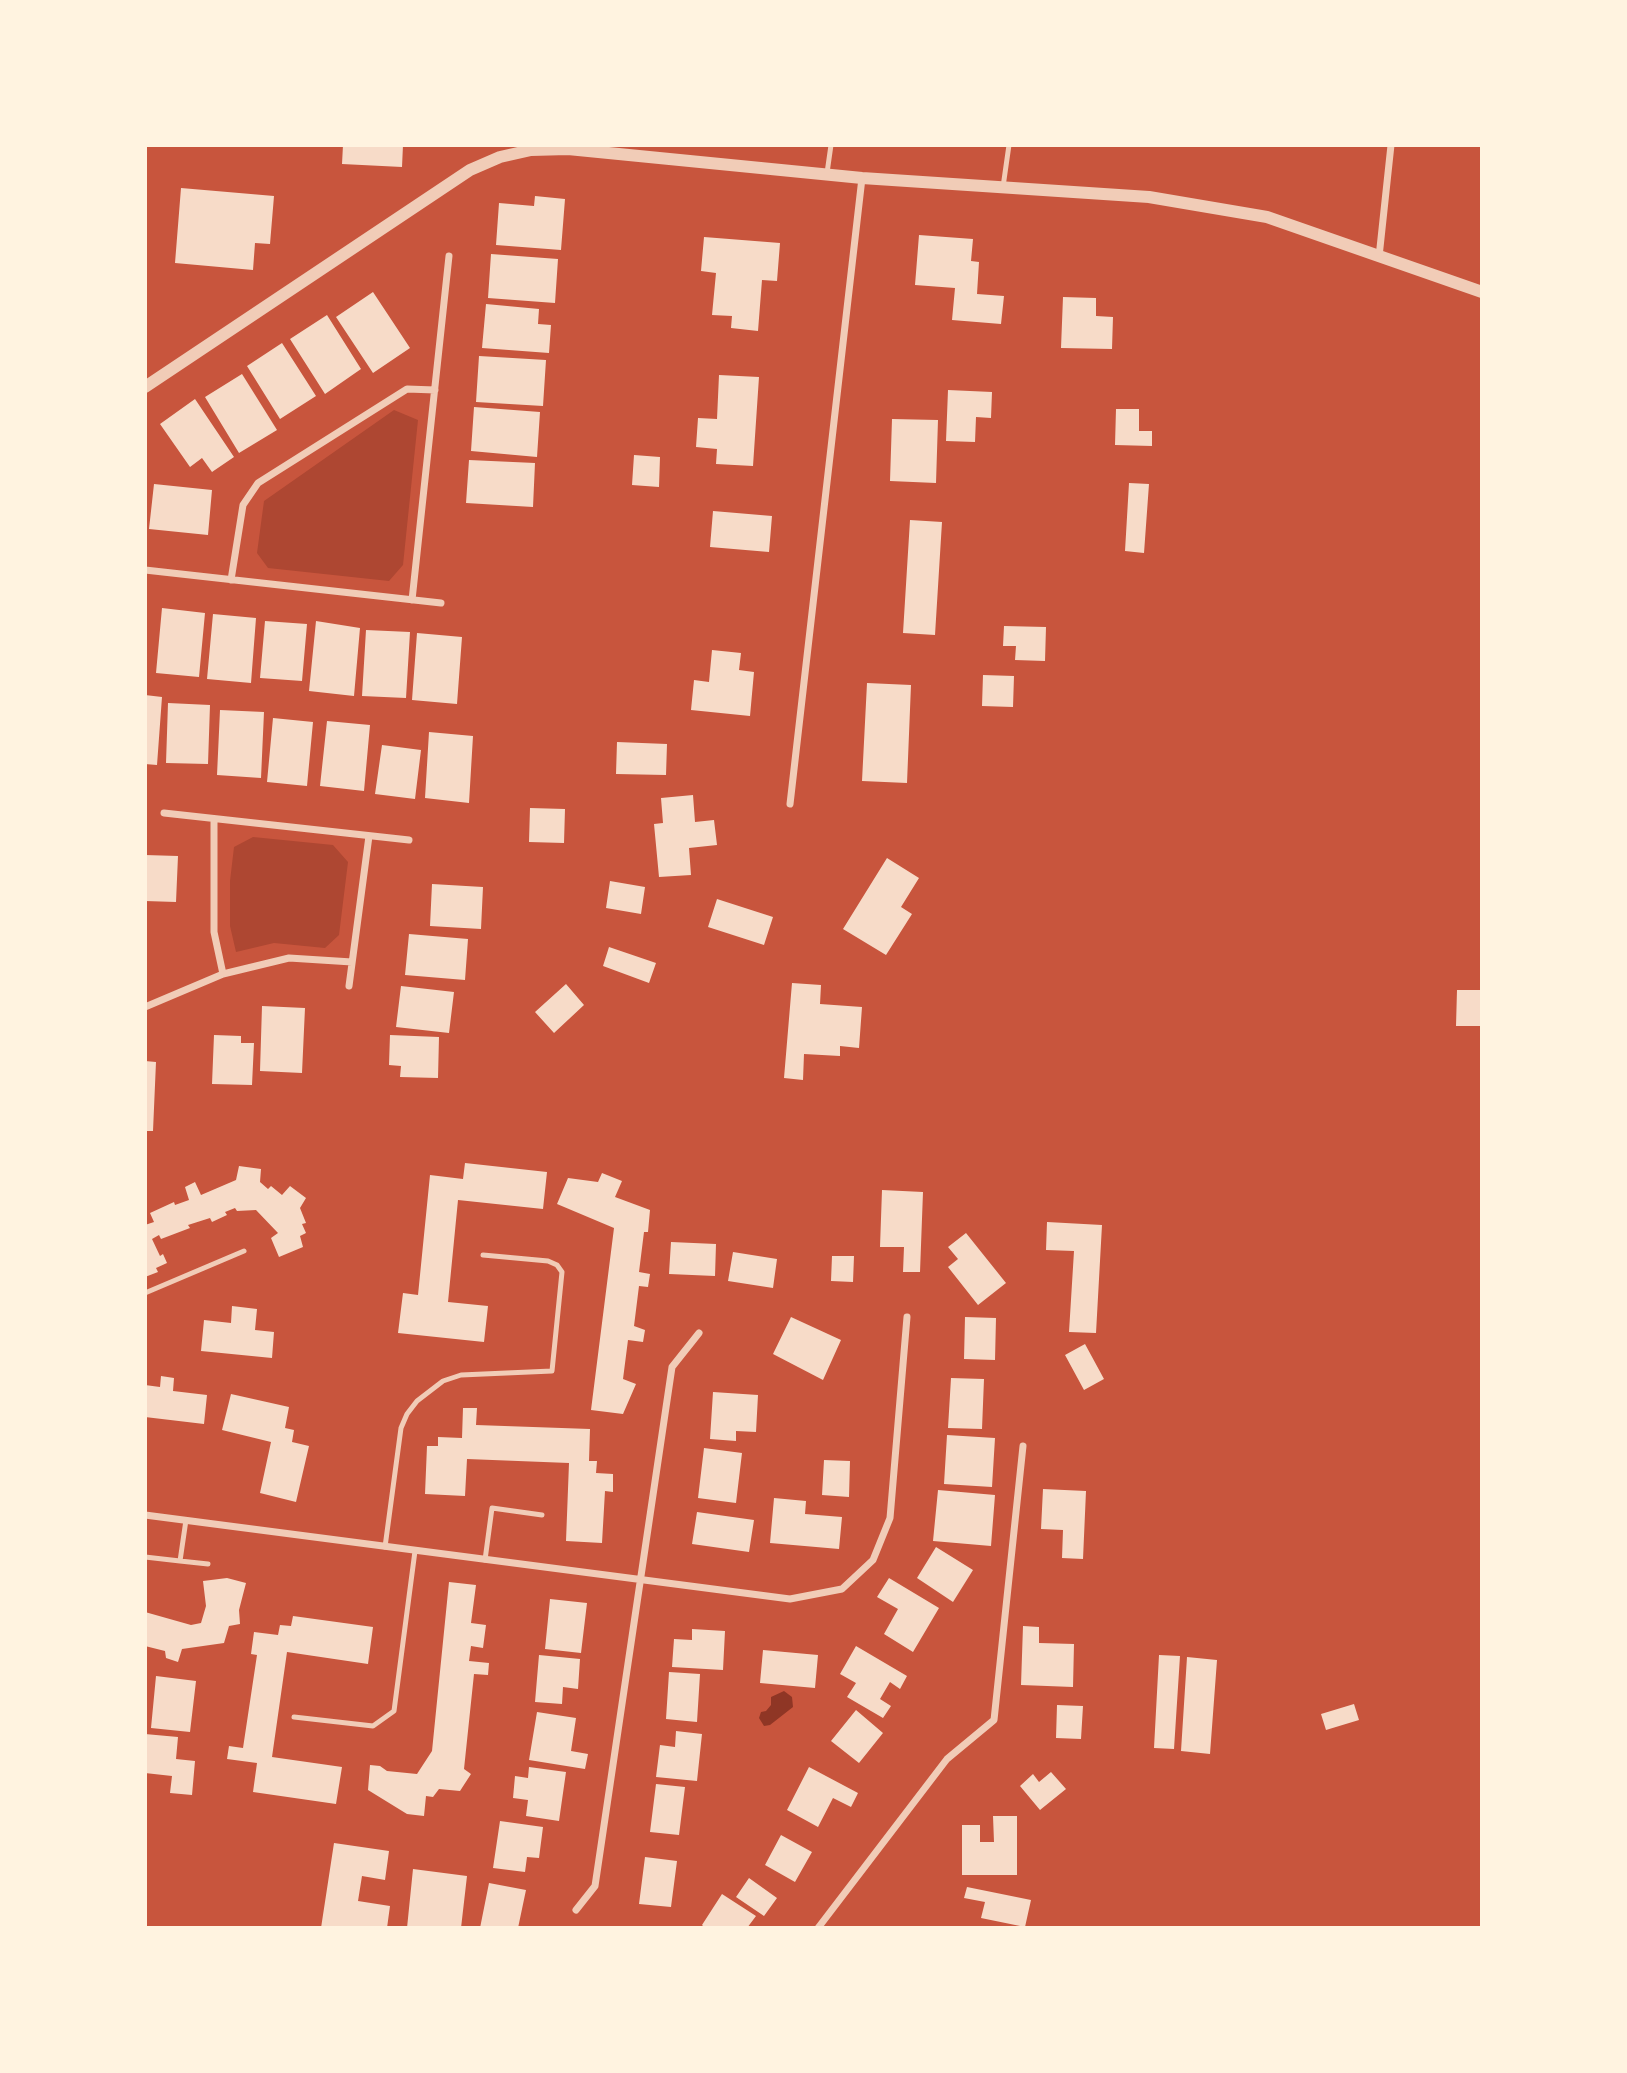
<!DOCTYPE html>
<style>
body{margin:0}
#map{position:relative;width:1627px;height:2073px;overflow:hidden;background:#c8553d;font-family:Quicksand,sans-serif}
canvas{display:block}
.frame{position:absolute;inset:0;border:147px solid #fff3e0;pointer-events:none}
</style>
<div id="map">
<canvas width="1627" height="2073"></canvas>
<div class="frame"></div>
</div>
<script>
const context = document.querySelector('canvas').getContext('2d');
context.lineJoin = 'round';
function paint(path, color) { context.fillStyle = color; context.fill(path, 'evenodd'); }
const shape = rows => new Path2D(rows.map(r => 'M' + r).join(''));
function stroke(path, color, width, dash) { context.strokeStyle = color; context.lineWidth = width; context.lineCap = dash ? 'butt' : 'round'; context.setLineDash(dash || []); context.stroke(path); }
paint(shape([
 [394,410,418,420,403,565,389,581,268,568,257,553,264,501],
 [253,837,333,845,348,862,339,935,325,948,274,943,236,952,230,926,230,881,234,847]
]), '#ae4732');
paint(shape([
 [784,1691,792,1697,793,1707,770,1725,764,1726,759,1718,761,1712,766,1711,771,1705,771,1697]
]), '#8f3625');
paint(shape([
 [343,145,403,145,402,167,342,164],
 [181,188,274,196,270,244,255,243,253,270,175,263],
 [535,196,565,199,561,250,496,245,499,203,534,206],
 [919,235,973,239,971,261,979,262,977,294,1004,296,1001,324,952,320,955,288,915,285],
 [704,237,780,243,777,281,762,280,758,331,731,328,732,316,712,315,716,273,701,271],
 [491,254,558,259,555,303,488,298],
 [373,292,410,348,373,373,336,317],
 [1063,297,1096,298,1096,316,1113,317,1112,349,1061,348],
 [486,304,539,309,538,324,551,325,549,353,482,348],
 [327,315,361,369,325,394,290,339],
 [282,343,316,396,280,419,247,366],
 [479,356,546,360,543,406,476,402],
 [242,374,277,430,239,453,205,397],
 [719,375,759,377,753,466,716,464,717,449,696,447,698,418,717,419],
 [948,390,992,392,991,418,976,417,975,442,946,441],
 [195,399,234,457,212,472,202,458,190,467,160,424],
 [474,407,540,412,537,457,471,451],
 [1116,409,1139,409,1139,431,1152,431,1152,446,1115,445],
 [892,419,938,420,936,483,890,481],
 [634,455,660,457,659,487,632,485],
 [469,460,535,463,533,507,466,503],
 [1129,483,1149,484,1144,553,1125,551],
 [154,484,212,490,208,535,149,529],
 [713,511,772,516,769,552,710,547],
 [910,520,942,522,935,635,903,633],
 [162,608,205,613,199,677,156,673],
 [213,614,256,618,251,683,207,679],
 [265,621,307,624,302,681,260,678],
 [316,621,360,628,354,696,309,691],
 [1004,626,1046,627,1045,661,1015,660,1016,646,1003,646],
 [366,630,410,632,406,698,362,696],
 [417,633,462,637,457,704,412,700],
 [712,650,741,653,739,670,754,672,750,716,691,710,694,680,709,682],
 [983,675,1014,676,1013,707,982,706],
 [867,683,911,685,907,783,862,781],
 [145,695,162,697,157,765,145,764],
 [168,703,210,705,208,764,166,763],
 [220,710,264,712,261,778,217,775],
 [273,718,313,722,307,786,267,782],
 [327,721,370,725,364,791,320,786],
 [429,732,473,736,469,803,425,798],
 [617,742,667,744,666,775,616,774],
 [382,745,421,750,415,799,375,794],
 [693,795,695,822,714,820,717,845,689,848,691,875,659,877,654,824,663,823,661,798],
 [530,808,565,809,564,843,529,842],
 [145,855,178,856,176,902,145,901],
 [887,858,919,878,901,907,912,914,886,955,843,929],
 [610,881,645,887,641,914,606,908],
 [432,884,483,887,481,929,430,926],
 [717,899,773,917,764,945,708,927],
 [409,934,468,939,465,980,405,975],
 [609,947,656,963,649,983,603,966],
 [792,983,821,985,820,1004,862,1007,859,1048,840,1046,840,1056,804,1054,803,1080,784,1078],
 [566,984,584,1005,554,1033,535,1012],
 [401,986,454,992,449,1033,396,1027],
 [1457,990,1482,990,1481,1026,1456,1026],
 [262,1006,305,1008,302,1073,260,1071],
 [214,1035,241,1036,241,1043,254,1043,252,1085,212,1084],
 [390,1035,439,1037,438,1078,400,1077,401,1066,389,1065],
 [145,1061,156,1062,153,1131,145,1131],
 [465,1163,547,1172,543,1209,458,1200,448,1302,488,1306,484,1342,398,1333,403,1293,418,1295,430,1175,463,1179],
 [239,1166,261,1169,260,1182,268,1189,271,1186,282,1195,290,1186,306,1198,300,1208,306,1223,302,1224,306,1233,300,1236,303,1247,279,1257,271,1238,278,1233,256,1210,237,1211,235,1208,225,1212,227,1215,212,1222,210,1218,188,1225,190,1228,161,1239,159,1235,152,1239,160,1256,163,1254,167,1263,156,1268,158,1272,145,1277,145,1225,154,1222,150,1213,174,1202,175,1205,189,1200,185,1187,195,1182,201,1195,236,1180],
 [602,1173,622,1181,615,1197,650,1210,648,1232,644,1232,639,1272,650,1274,648,1287,639,1286,634,1326,645,1330,643,1342,628,1340,623,1379,636,1384,623,1414,591,1410,614,1228,557,1204,568,1178,598,1182],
 [882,1190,923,1192,920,1272,903,1272,904,1247,880,1247],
 [1047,1222,1102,1225,1096,1333,1069,1332,1074,1251,1046,1250],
 [966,1233,1006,1283,978,1305,948,1267,958,1259,948,1247],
 [671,1242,716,1244,715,1276,669,1274],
 [733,1252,777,1259,773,1288,728,1281],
 [832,1256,854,1256,853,1282,831,1281],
 [232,1306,257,1309,255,1330,274,1332,272,1358,201,1351,204,1320,231,1323],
 [791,1317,841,1340,823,1380,773,1354],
 [965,1317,996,1318,995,1360,964,1359],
 [1085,1344,1104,1379,1084,1390,1065,1355],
 [161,1376,174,1378,173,1391,207,1395,204,1424,145,1417,145,1385,160,1387],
 [951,1378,984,1379,982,1429,948,1428],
 [713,1392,758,1395,756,1432,736,1431,736,1441,710,1439],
 [231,1394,289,1407,285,1428,294,1430,292,1442,309,1446,296,1502,260,1493,271,1442,222,1430],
 [463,1408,477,1408,476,1425,590,1429,589,1461,597,1461,596,1473,613,1474,613,1492,605,1491,602,1543,566,1541,569,1463,467,1459,465,1496,425,1494,427,1446,438,1446,438,1437,462,1438],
 [947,1435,995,1438,992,1487,944,1484],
 [704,1448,742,1453,736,1503,698,1498],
 [824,1460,850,1461,849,1497,822,1495],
 [1043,1489,1086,1491,1083,1559,1062,1558,1063,1530,1041,1529],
 [938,1490,995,1495,991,1546,933,1541],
 [774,1498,806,1501,805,1514,842,1517,839,1549,770,1543],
 [697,1512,754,1520,749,1552,692,1544],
 [936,1547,973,1570,953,1602,917,1578],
 [227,1578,246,1583,239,1610,240,1624,229,1626,224,1643,182,1649,178,1662,166,1658,165,1651,145,1646,145,1612,191,1625,201,1623,206,1606,203,1581],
 [889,1578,939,1608,913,1652,884,1634,898,1609,877,1597],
 [449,1582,476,1585,471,1623,486,1625,483,1648,471,1646,469,1661,489,1663,488,1675,474,1674,464,1769,471,1774,460,1791,439,1789,433,1797,426,1796,424,1816,407,1814,368,1790,370,1765,380,1766,387,1771,417,1774,432,1751],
 [550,1599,587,1603,581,1653,545,1649],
 [293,1616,373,1627,368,1664,287,1652,272,1757,342,1767,336,1804,253,1792,257,1763,227,1759,229,1746,243,1748,257,1655,251,1654,254,1632,278,1635,280,1625,291,1626],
 [1023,1626,1039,1627,1039,1643,1074,1644,1073,1687,1021,1685],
 [692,1629,725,1631,723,1670,672,1667,674,1639,692,1640],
 [856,1646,907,1676,900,1689,890,1682,880,1699,891,1706,883,1718,847,1697,856,1683,840,1674],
 [763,1650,818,1655,815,1688,760,1683],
 [539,1655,580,1659,578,1689,563,1687,562,1704,535,1702],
 [1159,1655,1180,1656,1174,1749,1154,1748],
 [1187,1657,1217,1660,1210,1754,1181,1751],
 [669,1672,700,1674,697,1722,666,1719],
 [156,1676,196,1681,190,1732,151,1728],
 [1354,1704,1359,1720,1326,1730,1321,1714],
 [1057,1705,1083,1706,1081,1739,1056,1738],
 [856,1710,883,1733,859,1763,831,1741],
 [537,1712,576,1718,571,1751,588,1754,585,1769,529,1760],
 [676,1731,702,1734,697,1781,656,1777,660,1745,675,1747],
 [145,1734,178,1737,176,1759,195,1761,192,1795,170,1793,172,1776,145,1773],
 [529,1767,566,1772,559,1821,526,1816,528,1800,513,1798,515,1776,528,1778],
 [809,1767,858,1793,851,1807,833,1798,818,1827,787,1810],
 [1051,1772,1066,1789,1040,1810,1020,1786,1033,1774,1039,1782],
 [656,1784,685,1787,679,1835,650,1832],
 [993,1816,1017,1816,1017,1875,962,1875,962,1825,980,1825,980,1842,994,1842],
 [500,1821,543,1827,539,1858,527,1857,525,1872,493,1868],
 [781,1835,812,1852,795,1882,765,1865],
 [334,1843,389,1851,385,1880,362,1876,358,1901,390,1906,387,1928,321,1928],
 [645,1857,677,1861,671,1907,639,1904],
 [413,1869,467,1876,461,1928,407,1928],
 [749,1878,777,1898,764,1916,736,1897],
 [489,1883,526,1890,518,1928,480,1928],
 [967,1887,1031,1900,1025,1927,981,1918,985,1902,964,1898],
 [722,1894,756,1916,747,1928,705,1928,702,1925]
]), '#f7dbc8');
stroke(shape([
 [827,173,831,145],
 [1003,187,1009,145],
 [145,1293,244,1251],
 [385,1547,401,1428,407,1414,417,1401,443,1381,461,1375,552,1371,562,1272,557,1265,548,1261,483,1255],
 [145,1557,180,1561,186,1520],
 [485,1560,492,1508,542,1515],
 [180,1561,208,1564],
 [294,1717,373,1726,394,1711,415,1551]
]), '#f1ccb7', 5);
stroke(shape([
 [1379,257,1391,145],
 [145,570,441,603],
 [231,580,243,505,258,483,407,389,435,390],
 [412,600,449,256],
 [790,804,862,178],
 [164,813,409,840],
 [214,820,214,932,223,974],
 [349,986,369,836],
 [145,1007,223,974,289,958,352,962],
 [145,1515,790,1599,842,1589,873,1560,890,1518,907,1317],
 [576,1910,595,1886,672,1367,699,1333],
 [818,1928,947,1759,994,1720,1023,1446]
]), '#f1ccb7', 7);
stroke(shape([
 [145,387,470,170,500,157,531,150,568,149,862,178,1149,197,1267,217,1482,292]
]), '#f1ccb7', 12);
</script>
